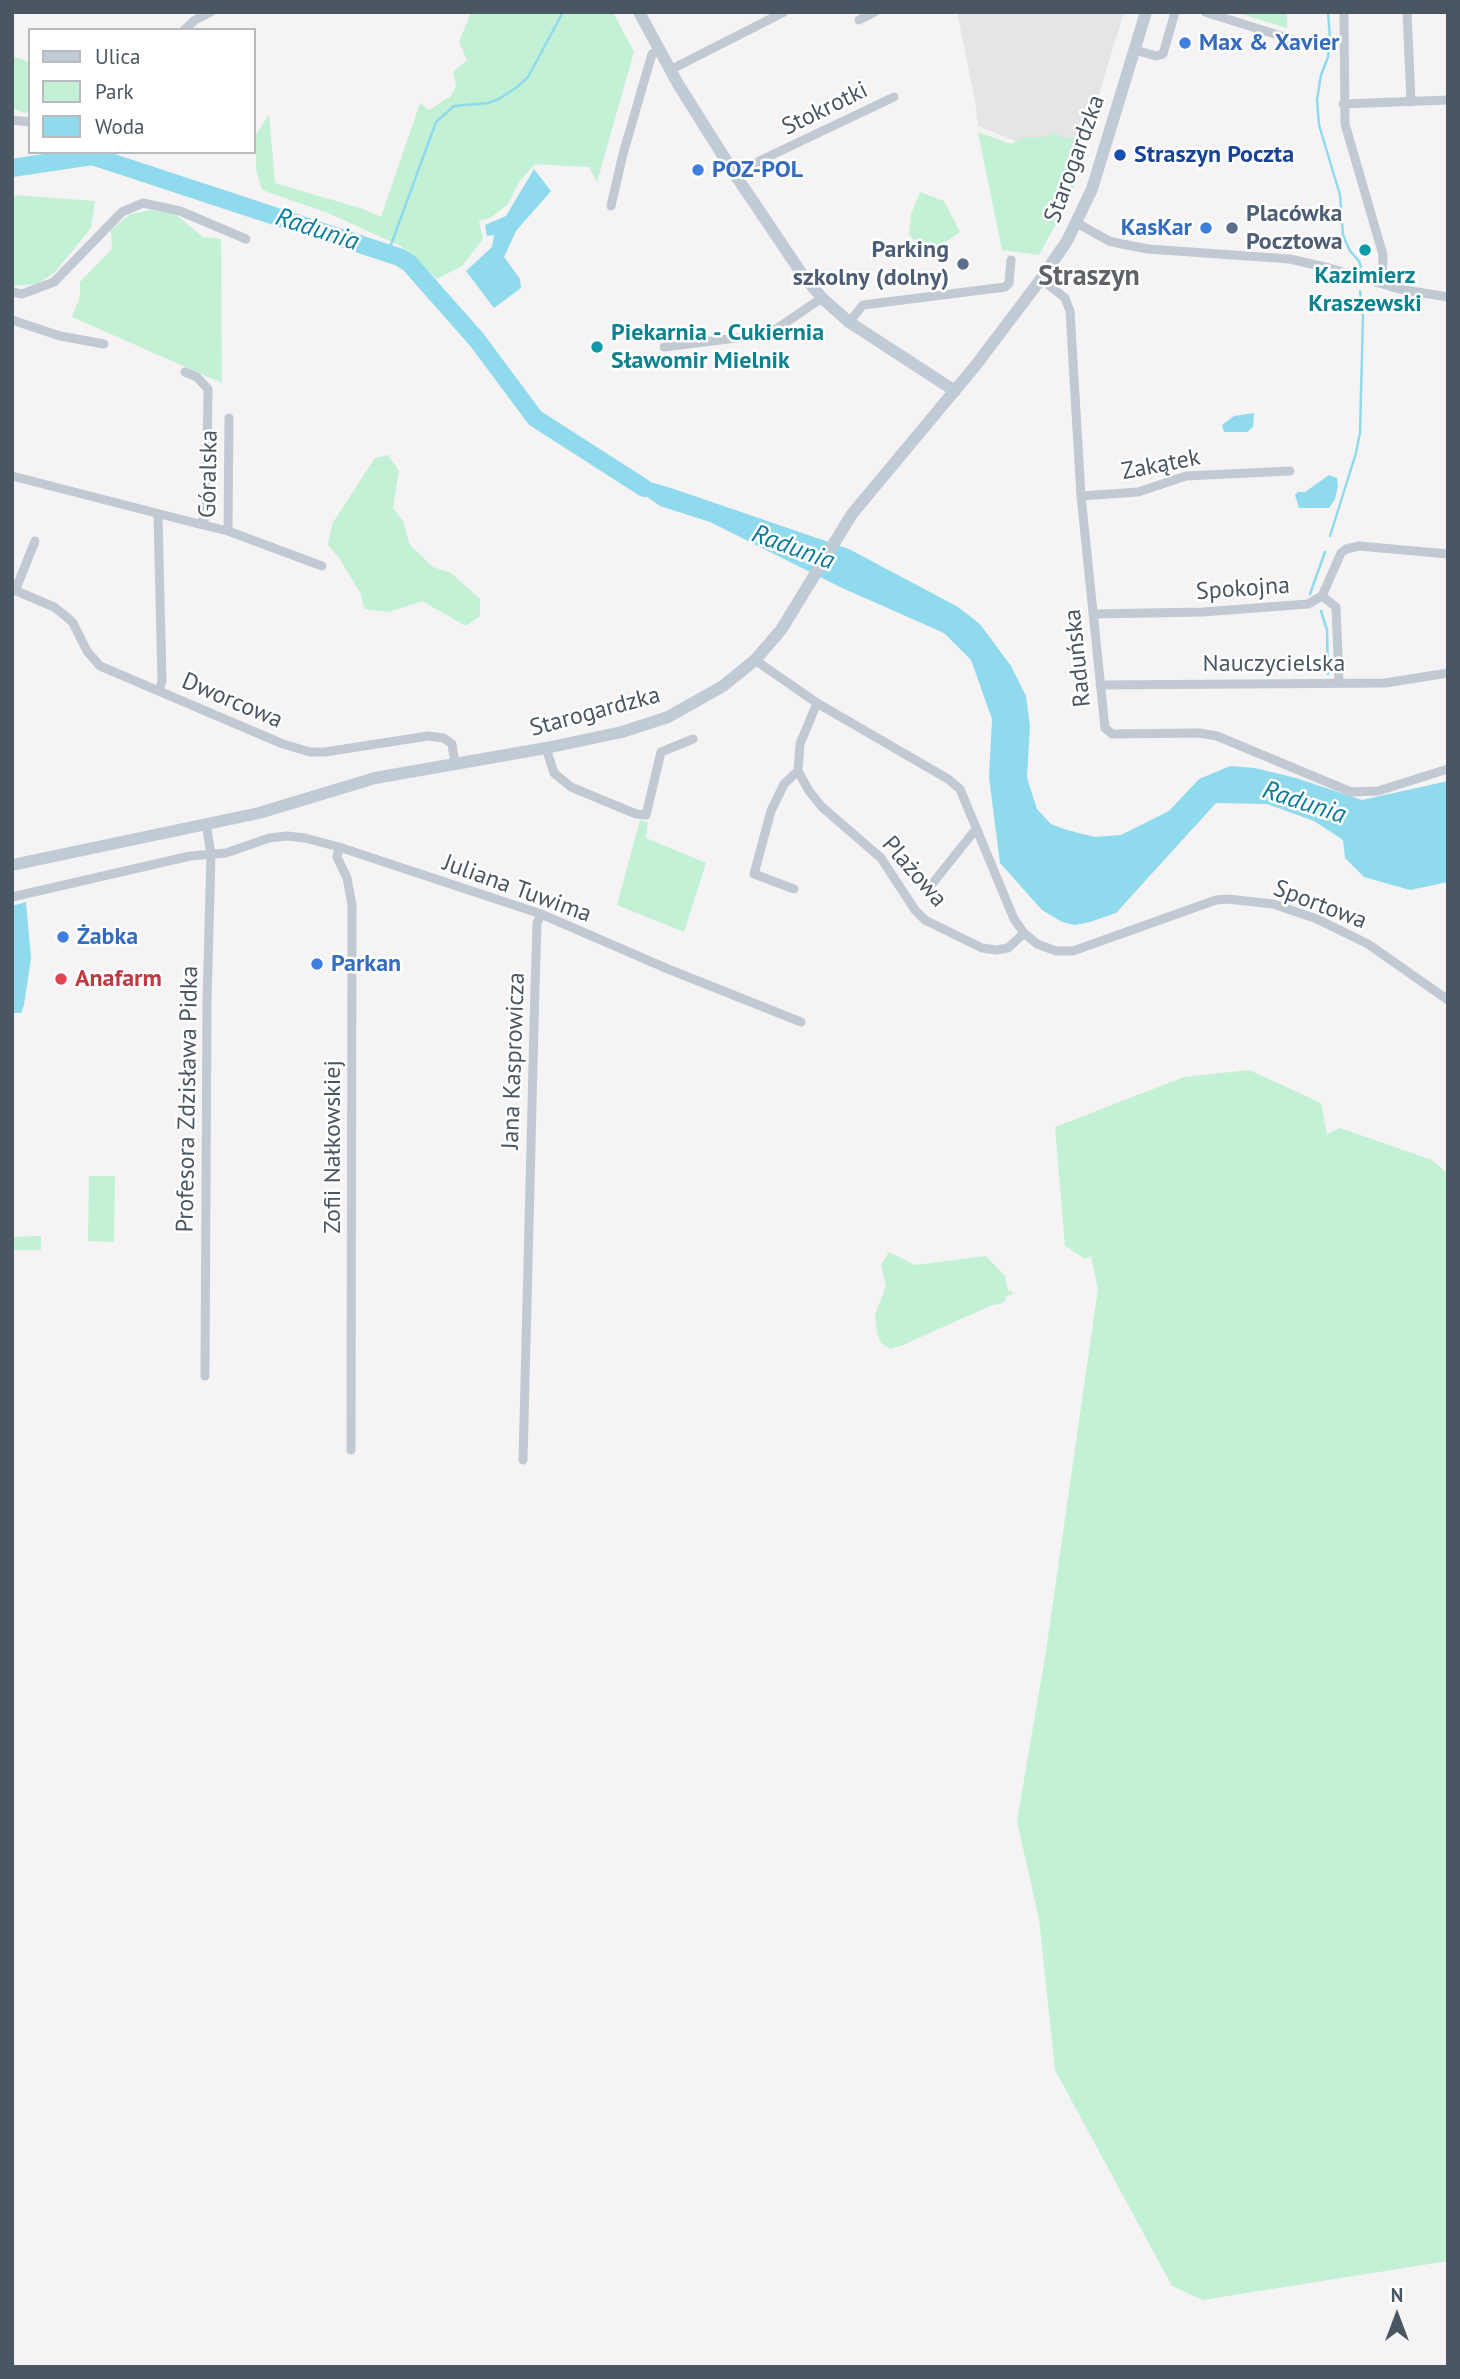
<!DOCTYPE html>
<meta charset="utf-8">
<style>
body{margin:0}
#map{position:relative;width:1460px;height:2379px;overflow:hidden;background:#f5f3f3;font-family:"PT Sans",sans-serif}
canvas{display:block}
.frame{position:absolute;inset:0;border:14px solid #4a5661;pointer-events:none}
.legend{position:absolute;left:28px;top:28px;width:228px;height:126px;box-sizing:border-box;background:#fff;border:2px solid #b7bbc0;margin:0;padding:9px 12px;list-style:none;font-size:21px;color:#4a5661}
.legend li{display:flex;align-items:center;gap:14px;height:35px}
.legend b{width:35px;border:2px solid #b7bbc0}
.north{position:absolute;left:1362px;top:2281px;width:70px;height:70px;-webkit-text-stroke:5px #fff;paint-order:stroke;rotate:0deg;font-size:19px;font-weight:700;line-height:28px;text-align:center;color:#4a5661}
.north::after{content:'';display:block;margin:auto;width:24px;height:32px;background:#4a5661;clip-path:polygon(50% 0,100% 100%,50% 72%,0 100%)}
</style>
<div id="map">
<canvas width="1460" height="2379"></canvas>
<div class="frame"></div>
<ul class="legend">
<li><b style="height:9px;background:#c1cbd6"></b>Ulica</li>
<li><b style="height:19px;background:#c3f1d5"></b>Park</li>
<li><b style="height:19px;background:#90daee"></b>Woda</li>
</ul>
<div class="north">N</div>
</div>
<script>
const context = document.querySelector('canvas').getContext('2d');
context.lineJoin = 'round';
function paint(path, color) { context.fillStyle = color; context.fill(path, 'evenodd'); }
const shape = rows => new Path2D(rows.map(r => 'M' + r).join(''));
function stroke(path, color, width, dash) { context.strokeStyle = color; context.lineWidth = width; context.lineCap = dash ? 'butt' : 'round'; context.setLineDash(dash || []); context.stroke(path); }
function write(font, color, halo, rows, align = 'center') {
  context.font = font + ' "PT Sans",sans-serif'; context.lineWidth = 5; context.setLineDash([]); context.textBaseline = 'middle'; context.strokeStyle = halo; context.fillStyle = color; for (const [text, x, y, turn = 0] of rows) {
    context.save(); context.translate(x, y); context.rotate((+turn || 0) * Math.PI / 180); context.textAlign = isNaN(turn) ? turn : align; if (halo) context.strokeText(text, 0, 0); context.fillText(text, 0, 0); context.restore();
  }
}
paint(shape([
 [957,12,1124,12,1077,166,978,126,975,100]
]), '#e6e4e5');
paint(shape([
 [471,12,613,12,634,52,597,182,589,167,535,164,519,182,508,204,492,217,479,221,483,239,462,266,437,279,401,246,328,213,262,190,256,169,256,135,269,114,275,183,363,209,381,217,420,103,429,110,451,96,456,86,453,72,467,60,459,42],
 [1235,12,1287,12,1287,28],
 [12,56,30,62,30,112,24,113,12,108],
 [978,132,1011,144,1025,137,1047,137,1052,132,1066,139,1074,137,1076,141,1077,154,1065,173,1077,176,1071,197,1039,255,1002,250],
 [920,192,944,201,960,232,942,244,921,247,909,235,911,214],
 [12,195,95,201,91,228,55,272,37,284,12,286],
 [149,210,174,213,203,237,221,239,222,383,72,317,80,296,80,282,112,249,111,230,129,215],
 [388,455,399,471,393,508,403,521,410,545,433,567,451,573,480,599,480,616,466,626,422,601,389,612,364,609,361,594,339,558,328,545,332,524,375,458],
 [640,820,648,822,646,838,706,863,684,932,617,905],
 [1249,1070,1321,1103,1327,1134,1340,1128,1432,1160,1448,1174,1448,2261,1203,2300,1172,2286,1055,2070,1039,1919,1017,1821,1046,1651,1098,1289,1091,1256,1085,1259,1065,1246,1055,1127,1184,1077],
 [89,1176,115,1176,114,1242,88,1241],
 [41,1236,41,1250,12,1250,12,1237],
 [889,1252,915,1265,986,1256,1005,1276,1008,1291,1011,1290,1013,1294,1005,1297,1006,1300,1000,1304,992,1305,903,1345,890,1349,881,1343,877,1333,875,1315,886,1286,881,1265]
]), '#c3f1d5');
paint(shape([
 [534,169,551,191,516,231,504,257,520,279,521,288,494,308,466,271,492,247,494,235,487,236,485,225,506,216],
 [1254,413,1253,427,1247,432,1224,432,1222,425,1234,416],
 [609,470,671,488,849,549,958,607,980,624,1011,666,1026,696,1030,726,1027,778,1037,809,1051,824,1067,830,1095,837,1121,835,1169,811,1199,779,1230,766,1255,768,1296,778,1362,800,1448,781,1448,882,1410,890,1364,877,1345,858,1343,840,1314,821,1267,804,1216,803,1116,913,1090,922,1075,925,1062,922,1042,910,1000,863,989,777,992,719,971,660,944,633,840,587,710,522,660,506],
 [1329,475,1337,478,1338,486,1335,499,1329,508,1299,508,1295,495,1298,492,1305,492],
 [26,902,31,958,24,1005,21,1013,12,1013,12,906]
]), '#90daee');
stroke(shape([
 [1328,12,1330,39,1328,57,1321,75,1317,100,1319,125,1340,195,1343,235,1350,251,1359,261,1361,267],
 [388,253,436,122,454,106,488,103,499,99,517,87,528,77,563,12],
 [1330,536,1356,453,1360,433,1363,316,1360,291],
 [1310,594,1325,552],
 [1321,611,1327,630,1328,674]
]), '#90daee', 2.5);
stroke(shape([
 [12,168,92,156,399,257,409,263,477,340,535,418,644,488]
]), '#90daee', 18);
stroke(shape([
 [1205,12,1297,41],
 [1344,12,1345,124,1383,255,1382,284],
 [1407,12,1411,102],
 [859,20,875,12],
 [184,30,195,20,211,12],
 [1135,50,1156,56,1163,54,1175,12],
 [670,70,784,12],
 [1343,104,1448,100],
 [12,120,30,122],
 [734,173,894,97],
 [611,206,623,154,652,54,660,50],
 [1077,223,1109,241,1122,244,1148,249,1290,259,1329,268,1399,289,1448,297],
 [1041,279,1065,298,1070,311,1081,496,1105,728,1112,734,1199,733,1217,736,1351,792,1378,791,1448,769],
 [12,292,22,294,54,282,122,212,143,203,180,211,246,239],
 [12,320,60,336,104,344],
 [849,322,863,305,1005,287,1009,283,1011,260],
 [664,347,769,334,822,298],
 [12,476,199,524,206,517,208,389,197,377,185,372],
 [1081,496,1138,492,1186,476,1290,471],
 [158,514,162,681,159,691],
 [199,524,228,531,229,418],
 [228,531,322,566],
 [12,589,54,607,68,618,73,623,87,651,100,666,283,744,310,752,325,752,428,736,444,738,452,744,455,764],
 [15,591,35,541],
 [1322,596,1336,607,1339,682],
 [1093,614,1203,612,1308,604,1322,596,1341,553,1346,549,1359,546,1448,554],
 [755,660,817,703,948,779,960,789,1014,919,1024,933,1037,944,1056,951,1073,951,1216,900,1228,899,1273,904,1317,919,1368,944,1448,1000],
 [1100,685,1385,683,1448,673],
 [546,748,554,773,571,787,636,814,646,815,661,752,693,739],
 [798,771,809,791,822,807,881,858,915,910,925,920,982,948,996,950,1008,948,1024,933],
 [339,847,337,857,347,878,352,905,351,1450],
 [794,889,754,874,771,811,784,784,798,771,800,744,817,703],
 [928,889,976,829],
 [12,897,190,856,226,853,269,838,287,836,305,838,339,847,541,914,668,969,801,1022],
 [205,1376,207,1001,211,854,206,824],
 [523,1460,535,988,537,923,541,914]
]), '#c1cad2', 9);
stroke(shape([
 [639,12,678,84,734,173,802,274,822,298,849,322,955,391],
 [12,865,259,813,375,778,546,748,622,732,668,717,723,686,755,660,781,630,852,514,976,365,1041,279,1067,241,1092,189,1146,12]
]), '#c1cbd6', 12);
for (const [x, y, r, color] of [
 [1185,43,7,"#3f7fe0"],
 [1120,155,7,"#1a4fb4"],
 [698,170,7,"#3f7fe0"],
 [1206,228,7,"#3f7fe0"],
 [1232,228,7,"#5c6f8a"],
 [1365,250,7,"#0f9aa8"],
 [963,264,7,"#5c6f8a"],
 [597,347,7,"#0f9aa8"],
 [63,937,7,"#3f7fe0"],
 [317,964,7,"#3f7fe0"],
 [61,979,7,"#e0444e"]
]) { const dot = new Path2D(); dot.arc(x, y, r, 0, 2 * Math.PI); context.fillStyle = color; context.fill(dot); stroke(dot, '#fff', 2.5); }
write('bold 24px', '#366cbe', '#fff', [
 ["Max & Xavier",1199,43],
 ["POZ-POL",712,170],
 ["KasKar",1192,228,"right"],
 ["Żabka",77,937],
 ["Parkan",331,964]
], 'left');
write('24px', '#4a5661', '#fff', [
 ["Stokrotki",825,109,-26],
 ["Starogardzka",1075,159,-70],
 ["Zakątek",1161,465,-11],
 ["Góralska",209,474,-89],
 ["Spokojna",1243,589,-4],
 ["Raduńska",1078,658,-96],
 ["Nauczycielska",1274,664],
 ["Dworcowa",232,701,23],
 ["Starogardzka",595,712,-15],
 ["Plażowa",914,872,49],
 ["Juliana Tuwima",517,889,20],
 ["Sportowa",1320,905,21],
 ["Jana Kasprowicza",514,1061,-88],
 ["Profesora Zdzisława Pidka",188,1099,-89],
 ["Zofii Nałkowskiej",333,1147,-90]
]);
write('bold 24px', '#164399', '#fff', [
 ["Straszyn Poczta",1134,155]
], 'left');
write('bold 24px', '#4e5e75', '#fff', [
 ["Placówka",1246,214],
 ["Pocztowa",1246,242],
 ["Parking",949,250,"right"],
 ["szkolny (dolny)",949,278,"right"]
], 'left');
write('bold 24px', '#0d838f', '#fff', [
 ["Kazimierz",1365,276],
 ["Kraszewski",1365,304],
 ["Piekarnia - Cukiernia",611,333,"left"],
 ["Sławomir Mielnik",611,361,"left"]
]);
write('bold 24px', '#be3a42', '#fff', [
 ["Anafarm",75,979]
], 'left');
write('italic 26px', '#0c7c9b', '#fff', [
 ["Radunia",317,230,18],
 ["Radunia",793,548,20],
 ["Radunia",1304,803,18]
]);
write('bold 28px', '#5f6368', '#fff', [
 ["Straszyn",1089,277]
]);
</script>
